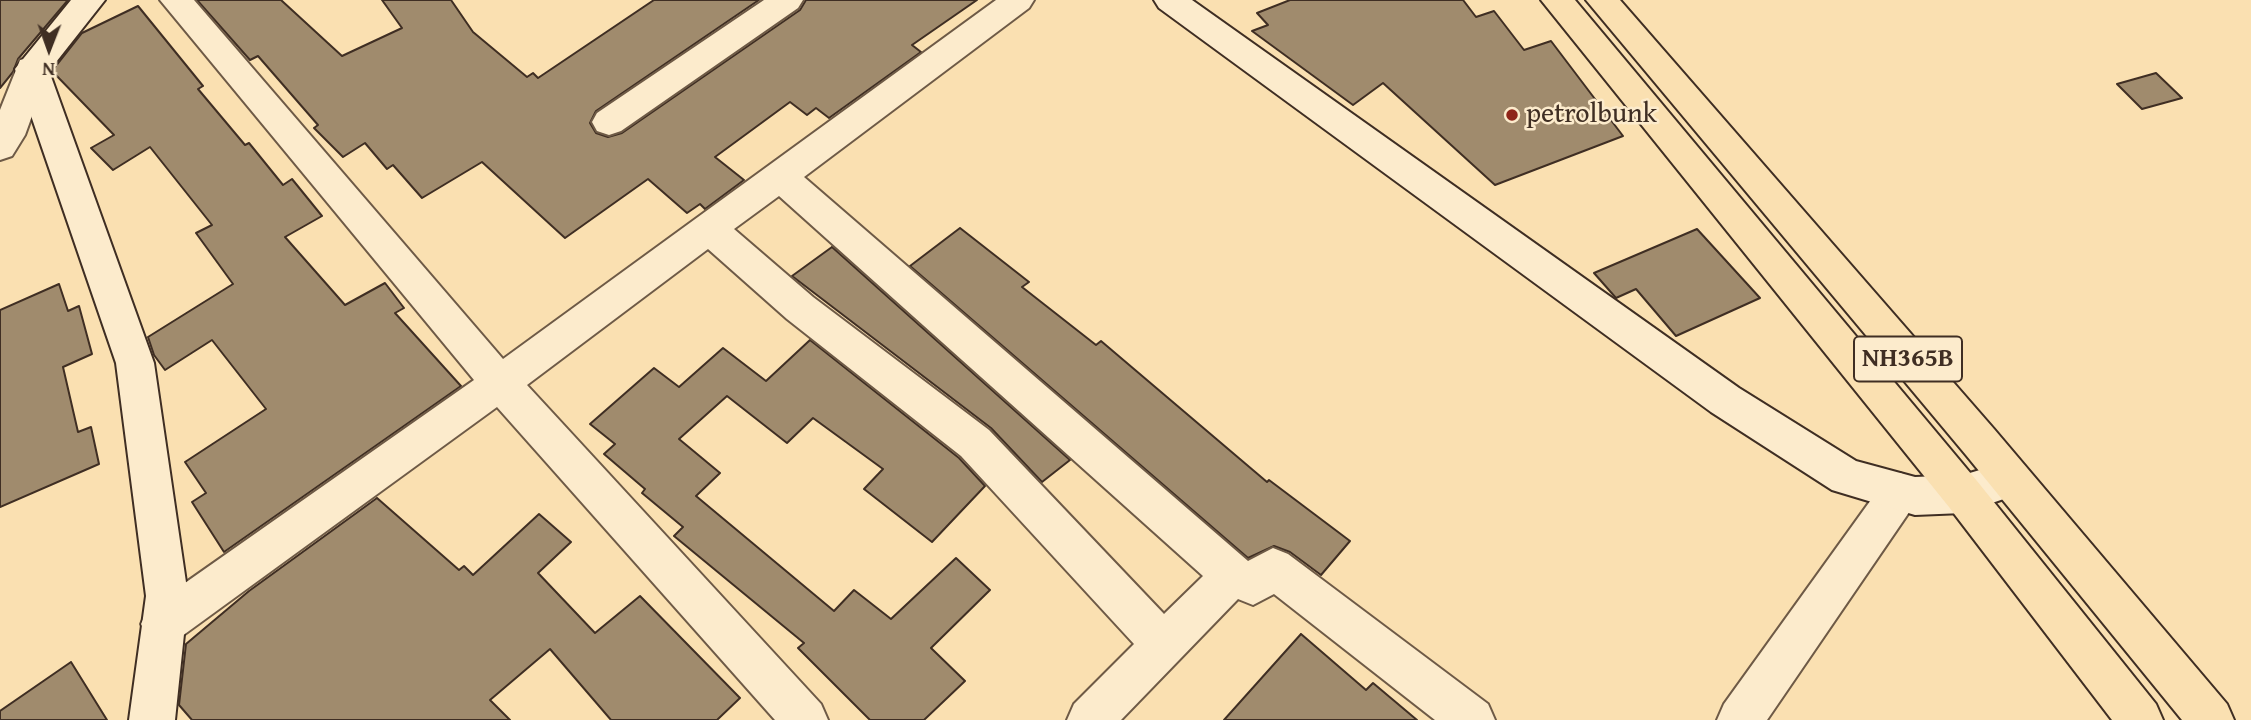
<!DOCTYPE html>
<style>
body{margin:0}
#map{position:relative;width:2251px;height:720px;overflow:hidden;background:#fae0b1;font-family:"Gentium Book Plus",serif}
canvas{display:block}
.north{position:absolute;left:14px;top:14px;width:70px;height:70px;-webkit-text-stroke:5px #fcebcc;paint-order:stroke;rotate:181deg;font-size:19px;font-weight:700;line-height:28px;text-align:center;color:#3f2e23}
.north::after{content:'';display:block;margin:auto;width:24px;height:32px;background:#3f2e23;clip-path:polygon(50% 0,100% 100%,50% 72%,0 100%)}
</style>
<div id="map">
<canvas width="2251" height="720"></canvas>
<div class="north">N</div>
</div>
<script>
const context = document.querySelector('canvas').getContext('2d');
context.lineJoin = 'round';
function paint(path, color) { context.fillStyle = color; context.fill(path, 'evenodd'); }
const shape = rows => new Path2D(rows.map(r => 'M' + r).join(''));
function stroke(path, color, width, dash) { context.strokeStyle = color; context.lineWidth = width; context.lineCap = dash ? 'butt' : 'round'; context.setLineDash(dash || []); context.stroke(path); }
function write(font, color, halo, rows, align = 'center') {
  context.font = font + ' "Gentium Book Plus",serif'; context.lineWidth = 5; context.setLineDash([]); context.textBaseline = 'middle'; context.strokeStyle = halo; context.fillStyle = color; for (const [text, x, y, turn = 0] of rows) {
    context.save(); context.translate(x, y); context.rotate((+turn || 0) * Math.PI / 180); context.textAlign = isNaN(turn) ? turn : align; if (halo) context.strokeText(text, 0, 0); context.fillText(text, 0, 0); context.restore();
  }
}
const building = shape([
 [0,0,68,0,18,59,13,72,0,88,0,0],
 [197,0,281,0,342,56,402,28,382,0,451,0,473,32,527,77,533,73,538,78,654,0,759,0,596,111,590,123,596,133,608,137,622,133,800,10,806,0,977,0,912,45,921,52,829,118,816,108,807,115,790,102,715,157,744,180,705,209,700,204,687,213,648,179,565,238,482,162,422,198,393,165,387,169,365,143,343,157,314,128,318,125,258,56,250,60,197,0],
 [1290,0,1463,0,1476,17,1494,11,1524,50,1551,41,1623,136,1495,185,1383,83,1353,105,1252,31,1268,25,1257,13,1290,0],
 [138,6,203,86,198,89,245,145,249,143,283,185,292,179,322,216,285,237,345,305,385,283,404,308,395,313,461,386,224,552,192,502,206,493,185,462,266,409,212,340,165,370,154,355,148,337,233,284,196,233,212,225,150,147,113,170,91,148,114,135,52,71,82,33,138,6],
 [2156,73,2182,98,2142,109,2117,84,2156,73],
 [960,228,1029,282,1022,287,1096,345,1101,341,1267,482,1269,480,1350,541,1321,575,1290,552,1274,546,1248,558,910,266,960,228],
 [1697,229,1760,298,1676,336,1636,289,1616,298,1594,273,1697,229],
 [832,247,1070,460,1042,482,991,428,792,276,832,247],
 [59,284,68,311,79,306,92,354,63,367,78,432,91,427,99,464,0,507,0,310,59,284],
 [810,340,959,458,985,486,932,542,864,489,883,469,813,418,787,443,727,396,679,439,720,473,696,496,834,611,854,590,891,619,956,558,990,590,931,648,965,681,924,720,870,720,798,648,804,643,674,536,683,527,642,493,645,489,604,454,615,444,590,424,654,368,679,387,723,348,766,381,810,340],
 [377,498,459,570,464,566,473,575,539,514,571,542,538,573,595,633,640,596,740,698,717,720,611,720,550,649,490,700,510,720,192,720,179,705,186,644,249,591,377,498],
 [1301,634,1366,690,1373,683,1417,720,1224,720,1301,634],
 [71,662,107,720,0,720,0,711,71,662]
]);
paint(building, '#a08b6d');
stroke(building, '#3f2e23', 2);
const minor = shape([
 [160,0,194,0,503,359,996,0,1034,0,1029,8,804,177,1248,561,1273,548,1288,554,1488,704,1495,720,1435,720,1274,594,1253,605,1238,599,1121,720,1067,720,1074,704,1134,644,961,456,787,319,708,249,527,385,821,704,828,720,775,720,497,407,178,639,163,645,148,639,141,624,148,609,474,380,160,0],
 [779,196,1203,576,1164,614,989,430,813,297,734,229,779,196],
 [764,0,803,0,798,8,621,131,609,135,597,131,592,122,597,113,764,0],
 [32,57,44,60,49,69,25,135,12,156,0,160,0,110,20,60,32,57],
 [1900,473,1914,479,1920,492,1914,505,1767,720,1717,720,1724,704,1886,479,1900,473]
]);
const secondary = shape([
 [71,0,105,0,49,71,154,363,188,596,175,720,129,720,146,596,116,363,15,69,71,0],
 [1154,0,1192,0,1739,388,1856,461,1915,477,1963,475,2010,461,2024,466,2030,479,2024,492,1963,513,1915,515,1832,490,1711,412,1159,8,1154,0]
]);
const trunk = shape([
 [1541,0,1575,0,1977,481,2156,704,2163,720,2112,720,1949,507,1541,0],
 [1586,0,1620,0,1994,429,2227,704,2234,720,2182,720,1966,455,1586,0]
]);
stroke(minor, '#6e5a46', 4);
stroke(secondary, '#3f2e23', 4);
stroke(trunk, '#3f2e23', 4);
paint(minor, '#fcebcc');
paint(secondary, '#fcebcc');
paint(trunk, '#fae0b1');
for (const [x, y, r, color] of [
 [1512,115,7,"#8f2418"]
]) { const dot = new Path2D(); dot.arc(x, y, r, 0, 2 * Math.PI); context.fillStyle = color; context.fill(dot); stroke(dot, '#fcebcc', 2.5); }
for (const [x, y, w] of [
 [1908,359,108]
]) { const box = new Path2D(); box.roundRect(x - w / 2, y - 22.5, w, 45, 5); context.fillStyle = '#fcebcc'; context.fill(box); stroke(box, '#3f2e23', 2); }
write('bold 26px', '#3f2e23', null, [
 ["NH365B",1908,359]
]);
write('28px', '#3f2e23', '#fcebcc', [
 ["petrolbunk",1526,115]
], 'left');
</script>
